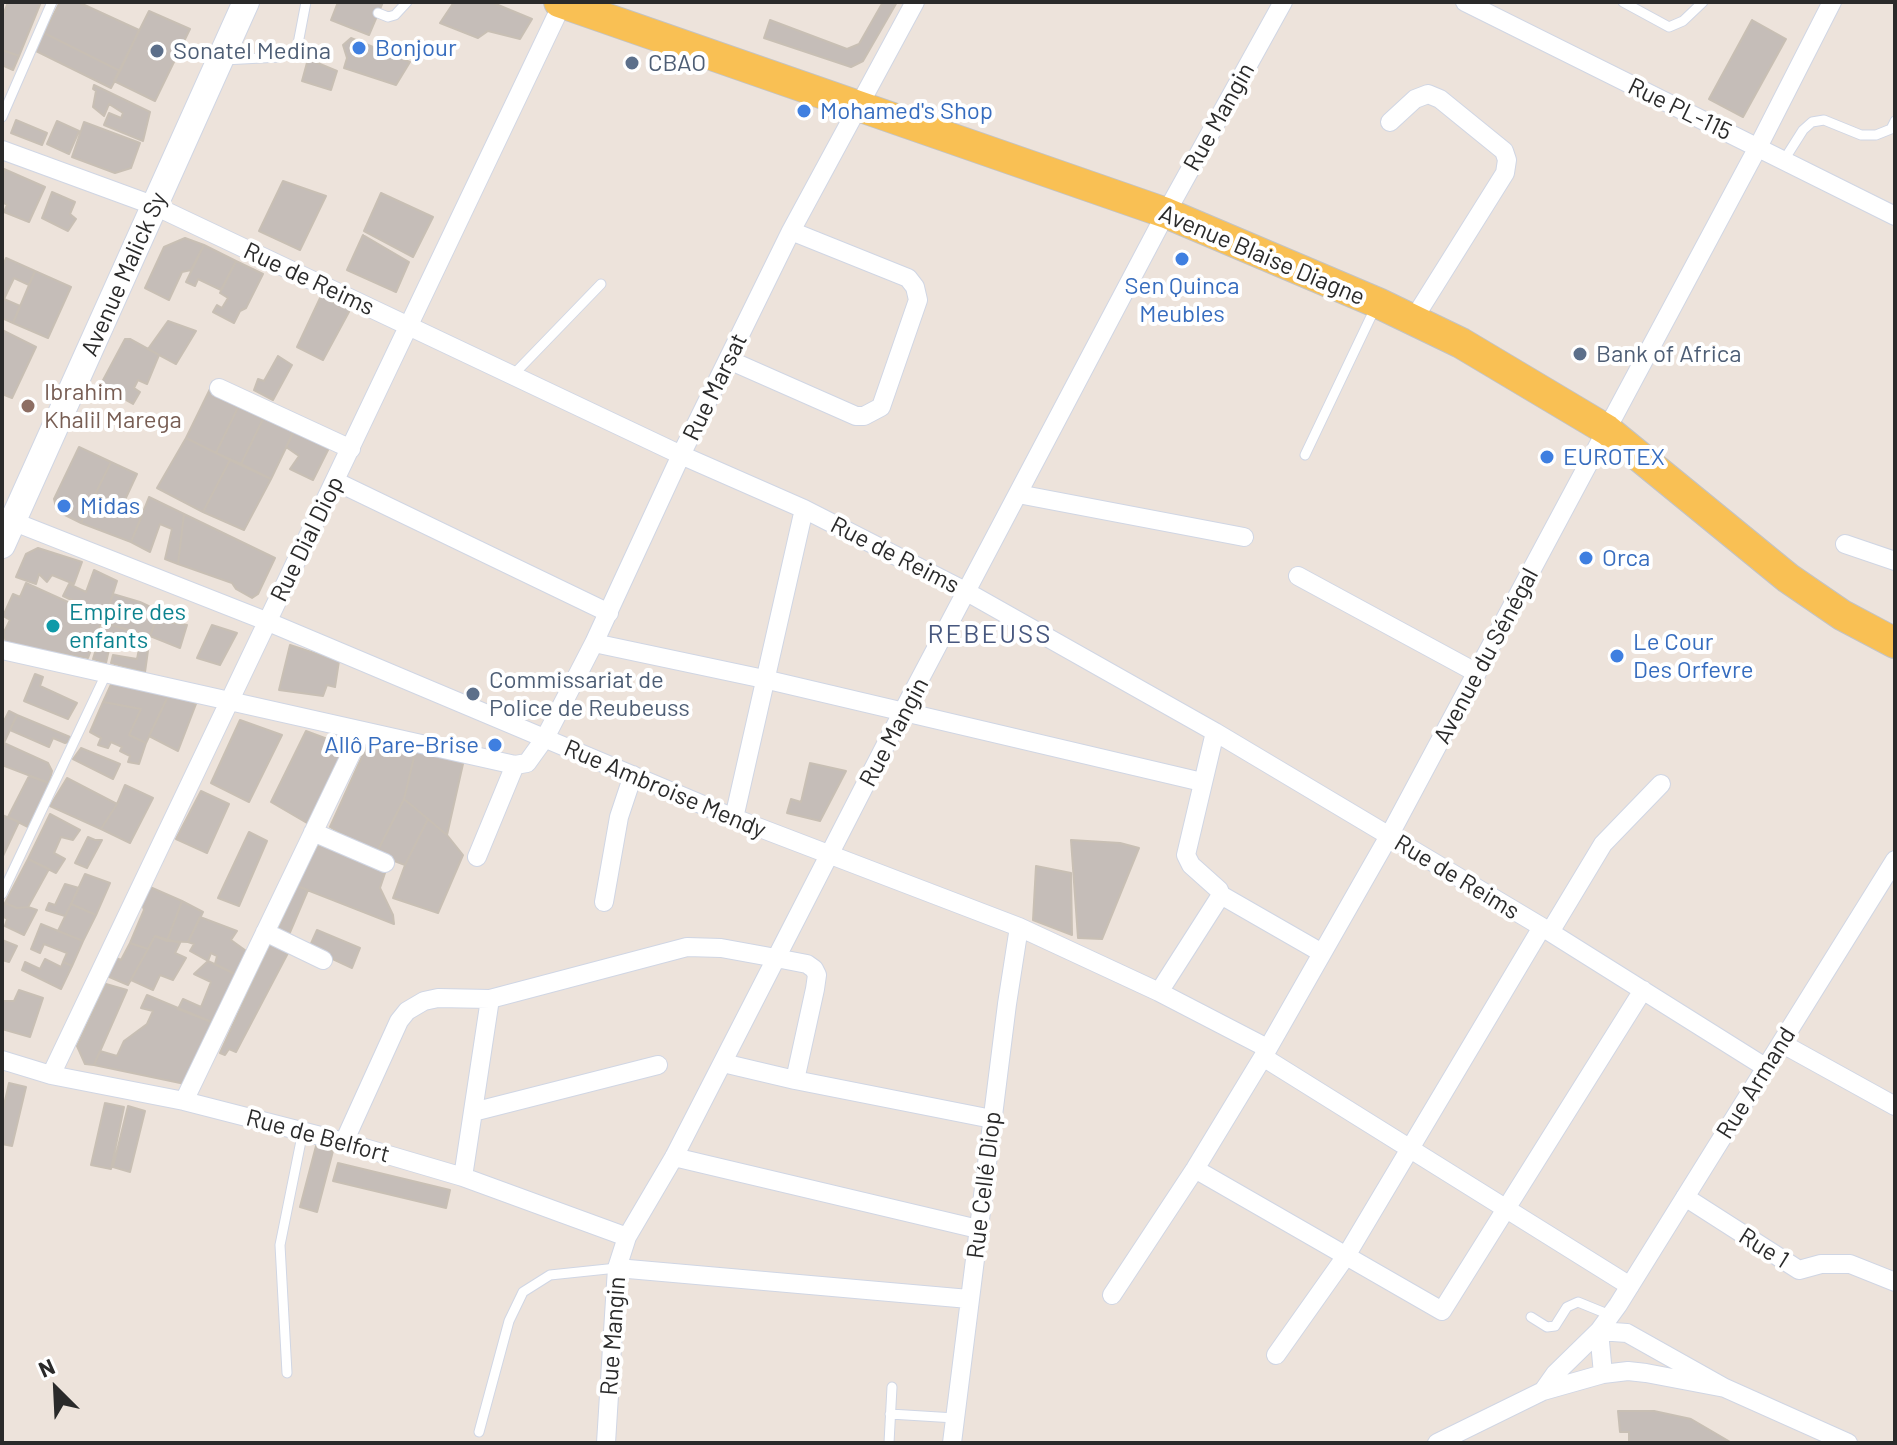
<!DOCTYPE html>
<meta charset="utf-8">
<style>
body{margin:0}
#map{position:relative;width:1897px;height:1445px;overflow:hidden;background:#ede3db;font-family:Barlow,sans-serif}
canvas{display:block}
.frame{position:absolute;inset:0;border:4px solid #2a2a2a;pointer-events:none}
.north{position:absolute;left:16px;top:1349px;width:80px;height:80px;-webkit-text-stroke:6px #fff;paint-order:stroke;rotate:336deg;font-size:22px;font-weight:700;line-height:32px;text-align:center;color:#2a2a2a}
.north::after{content:'';display:block;margin:auto;width:28px;height:36px;background:#2a2a2a;clip-path:polygon(50% 0,100% 100%,50% 72%,0 100%)}
</style>
<div id="map">
<canvas width="1897" height="1445"></canvas>
<div class="frame"></div>
<div class="north">N</div>
</div>
<script>
const context = document.querySelector('canvas').getContext('2d');
context.lineJoin = 'round';
function paint(path, color) { context.fillStyle = color; context.fill(path, 'evenodd'); }
const shape = rows => new Path2D(rows.map(r => 'M' + r).join(''));
function stroke(path, color, width, dash) { context.strokeStyle = color; context.lineWidth = width; context.lineCap = dash ? 'butt' : 'round'; context.setLineDash(dash || []); context.stroke(path); }
function write(font, color, halo, rows, align = 'center') {
  context.font = font + ' Barlow,sans-serif'; context.lineWidth = 8; context.setLineDash([]); context.textBaseline = 'middle'; context.strokeStyle = halo; context.fillStyle = color; for (const [text, x, y, turn = 0] of rows) {
    context.save(); context.translate(x, y); context.rotate((+turn || 0) * Math.PI / 180); context.textAlign = isNaN(turn) ? turn : align; if (halo) context.strokeText(text, 0, 0); context.fillText(text, 0, 0); context.restore();
  }
}
const building = shape([
 [8,2,41,2,19,56,2,50,2,18,8,2],
 [60,2,78,2,139,30,120,71,44,33,60,2],
 [338,2,383,2,369,35,331,20,338,2],
 [454,2,491,2,532,19,520,39,488,31,478,38,440,23,454,2],
 [883,2,897,2,863,61,851,67,764,38,770,20,847,49,859,44,883,2],
 [149,11,190,29,155,101,114,81,149,11],
 [1752,20,1786,39,1743,117,1709,99,1752,20],
 [44,33,120,71,111,88,36,51,44,33],
 [351,38,410,62,396,85,344,68,347,58,343,45,351,38],
 [2,50,19,56,13,70,2,65,2,50],
 [308,59,337,71,331,90,302,81,308,59],
 [94,85,150,112,143,141,104,125,109,113,121,118,123,113,109,104,104,116,93,107,96,91,93,89,94,85],
 [16,120,47,133,42,145,11,133,16,120],
 [57,121,79,131,69,154,47,144,57,121],
 [84,122,140,143,131,168,115,173,72,157,84,122],
 [4,169,45,187,29,222,4,212,7,205,2,202,4,169],
 [283,181,326,196,300,250,259,231,283,181],
 [52,192,75,202,70,214,76,219,68,231,42,218,52,192],
 [381,193,433,217,413,257,364,231,381,193],
 [363,235,409,262,396,292,347,270,363,235],
 [185,238,204,245,191,270,182,272,169,300,145,288,164,247,185,238],
 [204,245,236,261,221,290,198,279,195,286,186,282,204,245],
 [6,258,35,271,29,285,14,278,4,299,20,306,13,323,2,318,2,268,6,258],
 [236,261,263,274,246,308,240,311,234,323,213,312,217,305,222,308,228,298,220,293,236,261],
 [35,271,71,287,48,338,13,323,35,271],
 [321,296,350,310,323,360,297,347,321,296],
 [168,321,196,331,176,364,148,349,168,321],
 [2,330,36,347,12,398,2,394,2,330],
 [125,339,130,339,159,355,147,384,138,380,134,388,140,392,133,404,106,389,102,382,125,339],
 [278,356,292,365,273,400,254,390,258,379,264,381,278,356],
 [210,389,240,403,216,453,186,438,210,389],
 [240,403,265,415,241,464,216,453,240,403],
 [265,415,295,429,271,479,241,464,265,415],
 [295,429,331,444,313,480,290,469,299,456,286,447,295,429],
 [186,438,230,460,203,512,157,488,186,438],
 [79,447,111,462,81,523,57,511,54,499,79,447],
 [230,460,271,479,244,530,203,512,230,460],
 [111,462,137,474,124,502,117,499,114,506,94,497,111,462],
 [94,497,141,518,131,542,81,523,94,497],
 [149,497,184,514,178,564,165,559,172,529,160,524,150,552,131,542,149,497],
 [184,514,275,558,258,594,252,598,236,589,232,583,178,564,184,514],
 [38,548,82,562,74,584,52,575,47,582,39,574,36,584,16,577,26,554,38,548],
 [94,570,117,581,106,616,63,596,69,584,86,592,94,570],
 [26,583,103,618,88,658,6,644,4,632,10,620,3,616,13,594,20,597,26,583],
 [113,594,140,602,159,611,150,636,104,623,113,594],
 [156,620,187,625,180,648,150,636,156,620],
 [104,623,150,636,145,672,111,663,113,655,137,659,140,644,112,636,106,663,93,659,104,623],
 [212,625,237,633,220,665,197,658,212,625],
 [290,645,339,661,335,687,327,685,323,696,279,690,290,645],
 [35,674,43,677,40,686,77,703,68,719,24,701,35,674],
 [113,680,170,692,146,743,129,735,141,709,103,702,113,680],
 [170,692,196,704,178,751,149,736,170,692],
 [103,702,141,709,129,735,146,743,139,764,128,762,130,756,120,751,122,747,111,742,108,748,98,745,101,738,90,732,103,702],
 [9,711,17,715,2,747,2,725,9,711],
 [17,715,70,737,68,742,65,743,53,738,49,747,10,730,17,715],
 [240,720,282,735,249,802,211,783,240,720],
 [306,731,349,747,307,823,271,802,306,731],
 [370,739,417,745,404,799,376,854,330,827,370,739],
 [4,743,48,763,52,771,49,783,2,765,4,743],
 [417,745,465,755,447,835,404,799,417,745],
 [81,748,120,764,113,779,73,759,81,748],
 [810,763,846,771,820,821,787,813,791,799,801,802,810,763],
 [29,776,49,783,28,827,8,817,29,776],
 [67,778,117,804,101,829,50,806,67,778],
 [125,785,153,798,130,843,101,829,117,804,125,785],
 [201,791,229,804,207,853,176,839,201,791],
 [404,799,428,819,405,865,376,854,404,799],
 [50,814,80,830,73,840,61,837,54,853,65,859,56,873,28,859,50,814],
 [2,815,19,822,2,858,2,815],
 [428,819,447,835,463,855,438,913,393,898,405,865,428,819],
 [249,832,267,841,239,906,218,898,249,832],
 [88,837,95,840,102,840,87,868,75,863,88,837],
 [1071,840,1120,843,1139,848,1102,939,1078,938,1071,840],
 [324,844,386,870,380,888,393,915,394,924,297,886,316,847,324,844],
 [28,859,49,869,28,907,17,908,5,903,28,859],
 [1036,866,1071,873,1072,935,1033,920,1036,866],
 [85,874,110,883,96,915,71,904,85,874],
 [65,884,79,888,65,916,46,910,49,903,55,905,65,884],
 [297,886,308,890,288,937,277,931,297,886],
 [150,887,182,901,167,941,155,936,148,949,130,943,144,910,141,901,150,887],
 [182,901,203,912,188,942,167,941,182,901],
 [5,903,17,908,28,907,37,910,24,935,5,926,7,919,2,916,2,909,5,903],
 [71,904,96,915,83,941,58,931,71,904],
 [200,917,237,931,231,940,249,953,235,974,215,964,217,956,211,953,208,961,190,951,194,944,188,942,200,917],
 [41,924,83,941,72,966,63,962,67,953,44,944,40,953,31,949,41,924],
 [317,930,360,948,352,968,309,948,317,930],
 [155,936,180,943,175,953,186,958,173,980,160,975,153,990,131,980,155,936],
 [2,940,17,946,9,962,2,960,2,940],
 [271,942,288,953,236,1052,229,1049,225,1055,220,1053,271,942],
 [130,943,148,949,128,985,107,976,116,958,121,960,130,943],
 [45,959,61,967,63,962,72,966,61,989,22,970,25,962,40,969,45,959],
 [208,961,235,974,214,1023,178,1009,183,999,201,1007,211,982,194,974,208,961],
 [106,984,127,990,94,1065,85,1064,77,1046,106,984],
 [19,990,43,998,30,1037,2,1029,2,1001,14,1001,19,990],
 [147,995,214,1023,185,1084,94,1065,100,1051,117,1056,124,1041,147,1024,153,1011,141,1008,147,995],
 [9,1083,26,1087,12,1146,2,1144,2,1114,9,1083],
 [105,1103,124,1107,111,1169,91,1165,105,1103],
 [128,1106,145,1111,130,1172,113,1167,128,1106],
 [316,1146,333,1151,317,1212,300,1207,316,1146],
 [338,1163,450,1190,446,1208,333,1181,338,1163],
 [1618,1411,1654,1411,1691,1419,1732,1443,1629,1443,1629,1432,1620,1432,1618,1411]
]);
paint(building, '#c5bdb8');
stroke(building, '#c8bfb4', 2);
const service = shape([
 [1623,2,1669,27,1683,21,1703,2],
 [378,13,388,17,395,15,407,2],
 [224,60,280,57,297,49,306,2],
 [2,117,52,2],
 [1784,160,1803,130,1812,122,1824,120,1861,135,1876,135,1891,129,1895,121],
 [514,374,601,284],
 [1305,455,1376,306],
 [2,894,106,674],
 [1531,1317,1547,1327,1555,1326,1567,1307,1578,1302,1610,1315],
 [287,1373,280,1245,303,1131],
 [890,1414,955,1418],
 [479,1432,509,1321,523,1292,550,1275,617,1268],
 [889,1443,892,1387]
]);
const minor = shape([
 [1465,2,1895,216],
 [1390,122,1415,99,1428,94,1440,99,1504,151,1507,160,1505,173,1413,320],
 [2,150,155,206,681,455,804,509,967,592,1215,732,1542,927,1765,1067],
 [729,360,856,416,864,416,881,407,918,300,915,287,908,278,791,231],
 [219,388,351,449],
 [335,481,609,613],
 [1018,494,1244,537],
 [2,517,266,621,734,818,1019,927,1159,992,1267,1048],
 [1845,544,1895,561],
 [1298,576,1477,673],
 [594,643,764,679,1202,782],
 [2,650,515,765,527,763,545,738,594,643,681,455,791,231,915,2],
 [734,818,804,509],
 [313,832,385,863],
 [477,857,515,765],
 [1221,895,1322,953],
 [604,902,619,817,633,775],
 [265,932,323,960],
 [1550,932,1603,844,1661,784],
 [1159,992,1221,895,1219,890,1191,865,1186,855,1215,732],
 [1781,1043,1895,1106],
 [1263,1057,1630,1286],
 [2,1060,51,1075,184,1101,344,1142,463,1177,627,1237],
 [723,1063,795,1080,992,1119],
 [51,1075,563,2],
 [184,1101,362,731],
 [473,1112,658,1065],
 [344,1142,399,1021,407,1011,424,1001,438,998,490,999,687,947,721,948,776,958,807,964,814,969,817,975,815,989,795,1080],
 [674,1157,978,1229],
 [1195,1169,1442,1311,1643,990],
 [463,1177,490,999],
 [1685,1197,1799,1270,1821,1264,1850,1264,1895,1282],
 [617,1268,969,1299],
 [1112,1295,1195,1169,1263,1057,1389,836,1758,147,1832,2],
 [1599,1331,1627,1333,1725,1388,1848,1443],
 [1599,1331,1603,1374],
 [1276,1355,1346,1256,1542,927],
 [1543,1391,1555,1374,1599,1331,1618,1305,1895,860],
 [606,1443,617,1268,627,1237,674,1157,903,711,1166,213,1283,2],
 [952,1443,1007,1004,1019,927],
 [1437,1443,1543,1391,1603,1374,1628,1371,1646,1373,1725,1388]
]);
const secondary = shape([
 [2,545,246,2]
]);
const primary = shape([
 [559,2,1166,213,1378,303,1461,343,1607,430,1788,578,1842,615,1895,643]
]);
stroke(service, '#d0d6e4', 11);
stroke(minor, '#d0d6e4', 20);
stroke(secondary, '#d0d6e4', 28);
stroke(primary, '#c3c3c3', 32);
stroke(service, '#fff', 9);
stroke(minor, '#fff', 18);
stroke(secondary, '#fff', 26);
stroke(primary, '#f9c054', 30);
for (const [x, y, r, color] of [
 [359,48,8,"#3f7fe0"],
 [157,51,8,"#5c6f8a"],
 [632,63,8,"#5c6f8a"],
 [804,111,8,"#3f7fe0"],
 [1182,259,8,"#3f7fe0"],
 [1580,354,8,"#5c6f8a"],
 [28,406,8,"#8d6e63"],
 [1547,457,8,"#3f7fe0"],
 [64,506,8,"#3f7fe0"],
 [1586,558,8,"#3f7fe0"],
 [53,626,8,"#0f9aa8"],
 [1617,656,8,"#3f7fe0"],
 [473,694,8,"#5c6f8a"],
 [495,745,8,"#3f7fe0"]
]) { const dot = new Path2D(); dot.arc(x, y, r, 0, 2 * Math.PI); context.fillStyle = color; context.fill(dot); stroke(dot, '#fff', 3); }
write('24px', '#366cbe', '#fff', [
 ["Bonjour",375,48],
 ["Mohamed's Shop",820,111],
 ["Sen Quinca",1182,286,"center"],
 ["Meubles",1182,314,"center"],
 ["EUROTEX",1563,457],
 ["Midas",80,506],
 ["Orca",1602,558],
 ["Le Cour",1633,642],
 ["Des Orfevre",1633,670],
 ["Allô Pare-Brise",479,745,"right"]
], 'left');
write('24px', '#4e5e75', '#fff', [
 ["Sonatel Medina",173,51],
 ["CBAO",648,63],
 ["Bank of Africa",1596,354],
 ["Commissariat de",489,680],
 ["Police de Reubeuss",489,708]
], 'left');
write('24px', '#2a2a2a', '#fff', [
 ["Rue PL-115",1680,109,26],
 ["Rue Mangin",1219,117,-61],
 ["Avenue Blaise Diagne",1262,255,23],
 ["Avenue Malick Sy",124,274,-66],
 ["Rue de Reims",309,279,25],
 ["Rue Marsat",715,387,-64],
 ["Rue Dial Diop",307,539,-64],
 ["Rue de Reims",895,555,27],
 ["Avenue du Sénégal",1486,656,-62],
 ["Rue Mangin",894,732,-62],
 ["Rue Ambroise Mendy",665,789,23],
 ["Rue de Reims",1457,877,31],
 ["Rue Armand",1756,1083,-58],
 ["Rue de Belfort",318,1136,15],
 ["Rue Cellé Diop",984,1185,-83],
 ["Rue 1",1764,1248,32],
 ["Rue Mangin",613,1336,-86]
]);
write('24px', '#785e54', '#fff', [
 ["Ibrahim",44,392],
 ["Khalil Marega",44,420]
], 'left');
write('24px', '#0d838f', '#fff', [
 ["Empire des",69,612],
 ["enfants",69,640]
], 'left');
context.letterSpacing = '2px';
write('26px', '#47577e', '#fff', [
 ["REBEUSS",990,634]
]);
context.letterSpacing = '0px';
</script>
